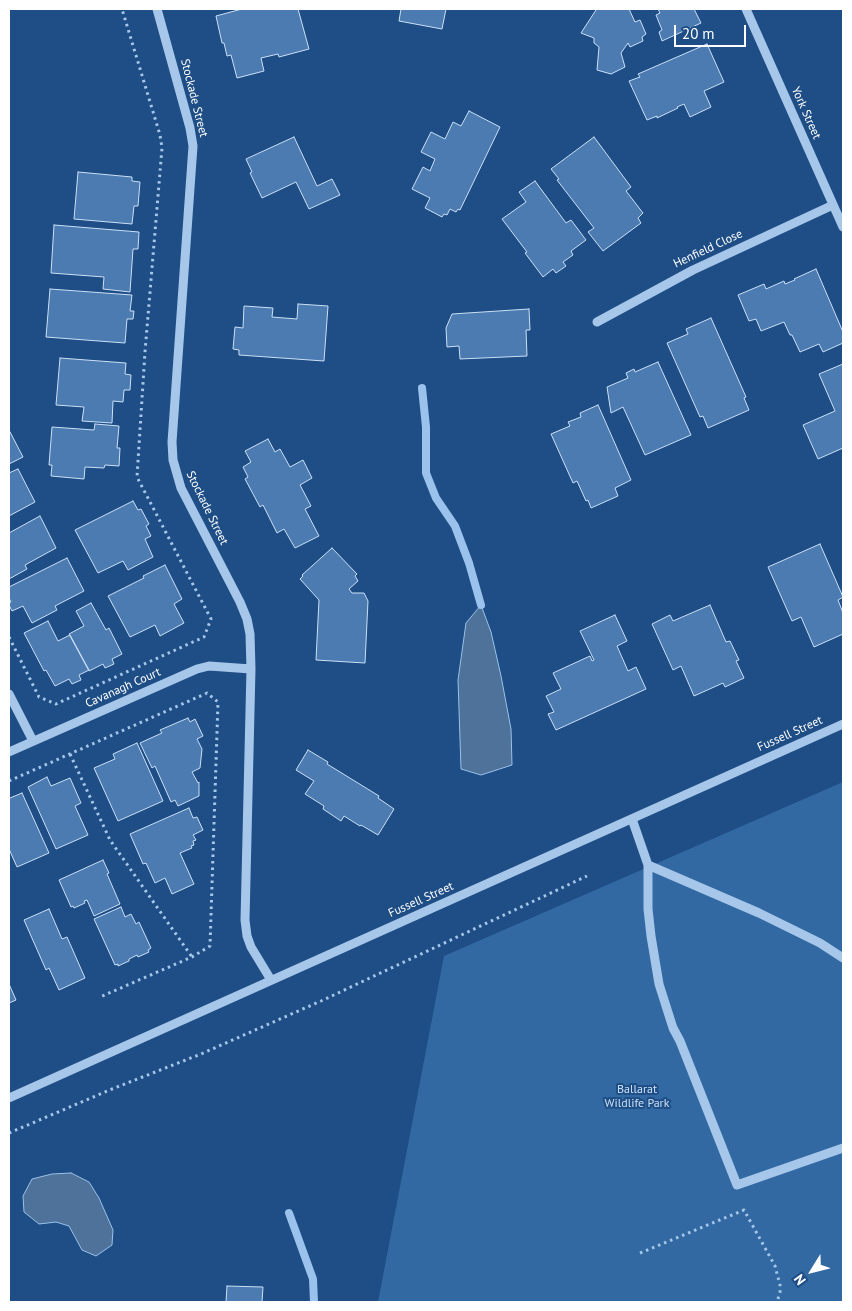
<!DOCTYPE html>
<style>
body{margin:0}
#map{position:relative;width:852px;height:1311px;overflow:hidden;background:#1e4e85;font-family:"PT Sans",sans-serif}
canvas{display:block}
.frame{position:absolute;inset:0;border:10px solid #fff;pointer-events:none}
.north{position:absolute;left:787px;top:1246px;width:50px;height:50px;-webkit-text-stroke:4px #1e4e85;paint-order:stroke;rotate:234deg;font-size:14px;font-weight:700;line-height:20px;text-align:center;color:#fff}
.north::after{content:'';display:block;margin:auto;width:18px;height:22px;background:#fff;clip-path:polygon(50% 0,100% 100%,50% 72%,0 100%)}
.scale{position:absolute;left:674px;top:25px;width:72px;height:22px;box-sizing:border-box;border:2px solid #fff;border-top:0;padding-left:6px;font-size:15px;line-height:18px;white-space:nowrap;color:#fff;-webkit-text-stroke:4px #1e4e85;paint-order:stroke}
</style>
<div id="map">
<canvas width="852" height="1311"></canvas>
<div class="frame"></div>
<div class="north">N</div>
<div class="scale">20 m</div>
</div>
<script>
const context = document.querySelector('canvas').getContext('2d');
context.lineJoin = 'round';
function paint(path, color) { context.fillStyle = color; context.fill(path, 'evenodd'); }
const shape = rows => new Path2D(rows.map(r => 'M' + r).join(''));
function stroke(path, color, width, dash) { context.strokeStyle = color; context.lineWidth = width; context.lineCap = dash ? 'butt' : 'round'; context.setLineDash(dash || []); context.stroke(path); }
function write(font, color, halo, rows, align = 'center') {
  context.font = font + ' "PT Sans",sans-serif'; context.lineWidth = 4; context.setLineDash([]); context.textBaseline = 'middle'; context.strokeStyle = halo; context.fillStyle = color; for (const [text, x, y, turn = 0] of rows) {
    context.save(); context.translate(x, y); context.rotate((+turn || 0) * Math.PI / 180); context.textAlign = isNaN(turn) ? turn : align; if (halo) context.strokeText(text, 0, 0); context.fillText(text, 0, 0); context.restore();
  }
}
paint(shape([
 [843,782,843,1302,378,1302,444,956]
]), '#3269a2');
const water = shape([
 [481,605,491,632,501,676,511,729,512,765,481,775,461,769,458,680,466,623,481,605],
 [71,1173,89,1182,99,1198,113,1230,112,1245,96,1256,82,1250,69,1226,56,1222,39,1224,24,1212,23,1196,32,1179,52,1174,71,1173]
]);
paint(water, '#4e7299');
stroke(water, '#9ac2ec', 1);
stroke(shape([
 [422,388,426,427,426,473,436,498,455,526,469,563,481,605],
 [289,1213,313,1279,314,1302]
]), '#9ac2ec', 8);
const building = shape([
 [242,9,298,9,309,49,279,57,278,54,261,58,264,71,237,78,231,55,227,56,224,43,222,43,216,16,242,9],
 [401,9,446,9,442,29,399,21,401,9],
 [595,9,629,9,635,22,640,20,646,34,642,37,643,41,630,47,628,43,621,53,625,67,611,74,597,70,599,47,594,43,594,38,581,33,596,10,595,9],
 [658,9,694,9,701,23,662,41,659,32,662,30,656,15,660,13,658,9],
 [707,44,724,82,704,91,711,107,690,117,684,104,677,107,678,108,657,118,657,116,647,120,629,81,640,77,638,74,707,44],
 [469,111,500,127,460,210,458,209,456,212,450,209,447,215,444,214,442,217,425,208,430,198,412,189,423,167,430,171,435,159,421,152,431,132,445,139,453,122,461,126,469,111],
 [294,137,317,186,332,179,340,195,309,209,296,182,262,198,250,173,252,172,246,159,294,137],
 [594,137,631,187,626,191,643,213,638,218,641,223,603,251,588,232,594,228,557,180,559,179,551,169,594,137],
 [78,172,132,177,132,181,140,182,138,206,134,206,132,224,74,219,78,172],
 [535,181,566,223,571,220,586,240,571,251,573,255,563,262,566,266,556,273,553,269,543,277,525,253,527,252,502,219,526,202,519,192,535,181],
 [54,225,139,232,138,249,133,249,130,292,103,289,104,277,51,273,54,225],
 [816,269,843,332,843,343,823,352,819,344,800,352,792,335,790,335,784,322,761,331,756,319,749,321,738,295,764,284,766,289,784,281,785,284,795,280,794,279,816,269],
 [50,289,132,295,130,311,134,311,133,319,127,319,125,343,46,337,50,289],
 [298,304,328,306,324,361,239,355,239,350,233,349,235,327,243,328,244,306,273,308,272,317,297,319,298,304],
 [529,309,530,330,526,330,527,356,460,359,459,346,447,347,446,328,452,314,529,309],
 [711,318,746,397,744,398,749,410,708,428,703,416,700,417,667,343,688,334,686,329,711,318],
 [60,358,126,363,125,374,131,375,130,390,124,390,123,402,113,401,112,423,82,421,84,407,56,405,60,358],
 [658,362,691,435,645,455,623,407,611,413,607,387,628,378,626,373,634,369,635,372,658,362],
 [843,364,843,448,818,459,803,425,835,411,819,374,843,364],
 [598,405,631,480,615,488,618,496,591,508,588,500,586,501,577,481,573,483,551,434,570,426,568,422,581,417,580,413,598,405],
 [95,424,119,426,117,448,120,448,119,466,105,465,104,468,85,467,84,479,51,476,52,465,49,465,52,427,94,430,95,424],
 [9,430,23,457,9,464,9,430],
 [268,439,275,452,280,449,290,467,303,460,312,478,300,485,311,506,305,509,319,536,295,548,284,529,277,533,263,505,260,507,245,479,248,477,243,467,251,462,245,451,268,439],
 [18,469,35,502,9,516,9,473,18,469],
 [133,501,138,510,141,509,149,524,146,526,151,536,145,539,153,557,128,570,123,561,98,573,75,530,133,501],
 [40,516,56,548,25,565,27,569,9,579,9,533,40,516],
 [820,544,843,597,838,600,843,613,843,634,814,647,801,617,792,621,768,567,820,544],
 [332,548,357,574,355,576,358,581,349,589,352,593,364,593,368,601,365,663,316,660,319,600,300,579,303,576,302,575,332,548],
 [67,558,84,591,55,606,57,610,32,623,23,606,12,611,9,605,9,603,11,602,9,598,9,587,67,558],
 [165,565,182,599,174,604,184,623,160,636,155,625,130,637,108,596,144,578,143,576,165,565],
 [91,603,106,630,109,628,122,654,112,659,114,664,105,668,103,664,89,671,69,634,84,626,76,611,91,603],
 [710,605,726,642,730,641,739,660,736,661,744,678,725,687,723,683,694,696,681,666,673,670,652,624,670,615,673,621,710,605],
 [615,615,627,641,617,646,628,671,636,667,646,689,556,730,548,714,554,712,546,696,561,689,553,673,590,656,592,661,594,660,580,631,615,615],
 [48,621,58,641,70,635,89,670,79,675,81,680,72,684,69,679,55,686,46,670,44,671,24,633,48,621],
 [188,718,190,722,195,719,203,736,197,739,202,749,200,768,192,772,198,783,199,782,199,796,178,806,175,800,171,802,155,766,152,768,140,743,162,733,160,730,188,718],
 [137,743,163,801,118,821,94,768,115,759,113,754,137,743],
 [308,750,328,762,327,764,379,796,378,798,394,809,378,835,361,825,360,826,344,816,341,821,323,809,324,806,305,794,314,781,296,770,308,750],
 [47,777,51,786,70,778,81,803,75,806,88,835,56,849,28,787,47,777],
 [22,793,49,853,17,867,9,849,9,797,10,798,22,793],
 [189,808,193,818,197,817,203,830,193,835,196,840,193,841,194,845,191,846,192,848,180,853,194,884,172,894,165,878,155,883,146,863,143,864,130,834,189,808],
 [103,860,109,873,107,874,120,904,94,916,87,900,84,901,85,903,74,908,73,906,71,907,59,880,103,860],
 [121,907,125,917,131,914,136,924,139,922,151,948,148,950,149,952,138,957,137,955,129,959,129,961,118,966,118,964,115,965,94,919,121,907],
 [49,909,62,939,67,937,85,978,59,990,49,968,46,970,24,920,49,909],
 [9,984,16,1000,9,1003,9,984],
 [227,1286,263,1287,262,1302,226,1302,227,1286]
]);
paint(building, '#4b7bb0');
stroke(building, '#cbe0f7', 1);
stroke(shape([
 [9,637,39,697,56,704,204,637,211,619,137,477,145,352,162,148,160,135,122,9],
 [70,754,110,840,192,957],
 [9,781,207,693,218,702,210,946,192,957,100,997],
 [9,1133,112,1089,201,1054,321,1001,587,876],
 [640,1253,744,1210,775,1266,780,1285,780,1292,777,1302]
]), '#a6c7ea', 3, [2.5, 4]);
stroke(shape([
 [157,9,190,128,193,146,172,442,173,460,181,488,240,602,247,619,250,634,251,669,245,920,247,936,251,947,271,980],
 [746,9,843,227],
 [597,322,693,270,833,205],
 [9,694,33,741],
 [9,752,197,669,209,666,251,669],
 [632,819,648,865,648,909,651,936,659,984,673,1028,680,1041,737,1185,843,1148],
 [648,865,759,913,820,943,843,958],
 [9,1098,843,724]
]), '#a6c7ea', 9);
write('12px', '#fff', '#1e4e85', [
 ["Stockade Street",194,98,76],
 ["York Street",806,113,66],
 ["Henfield Close",708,249,-25],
 ["Stockade Street",207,508,64],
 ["Cavanagh Court",123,688,-24],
 ["Fussell Street",790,734,-24],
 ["Fussell Street",421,900,-24]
]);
write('12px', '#cbe0f7', '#1e4e85', [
 ["Ballarat",637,1090],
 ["Wildlife Park",637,1104]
]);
</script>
